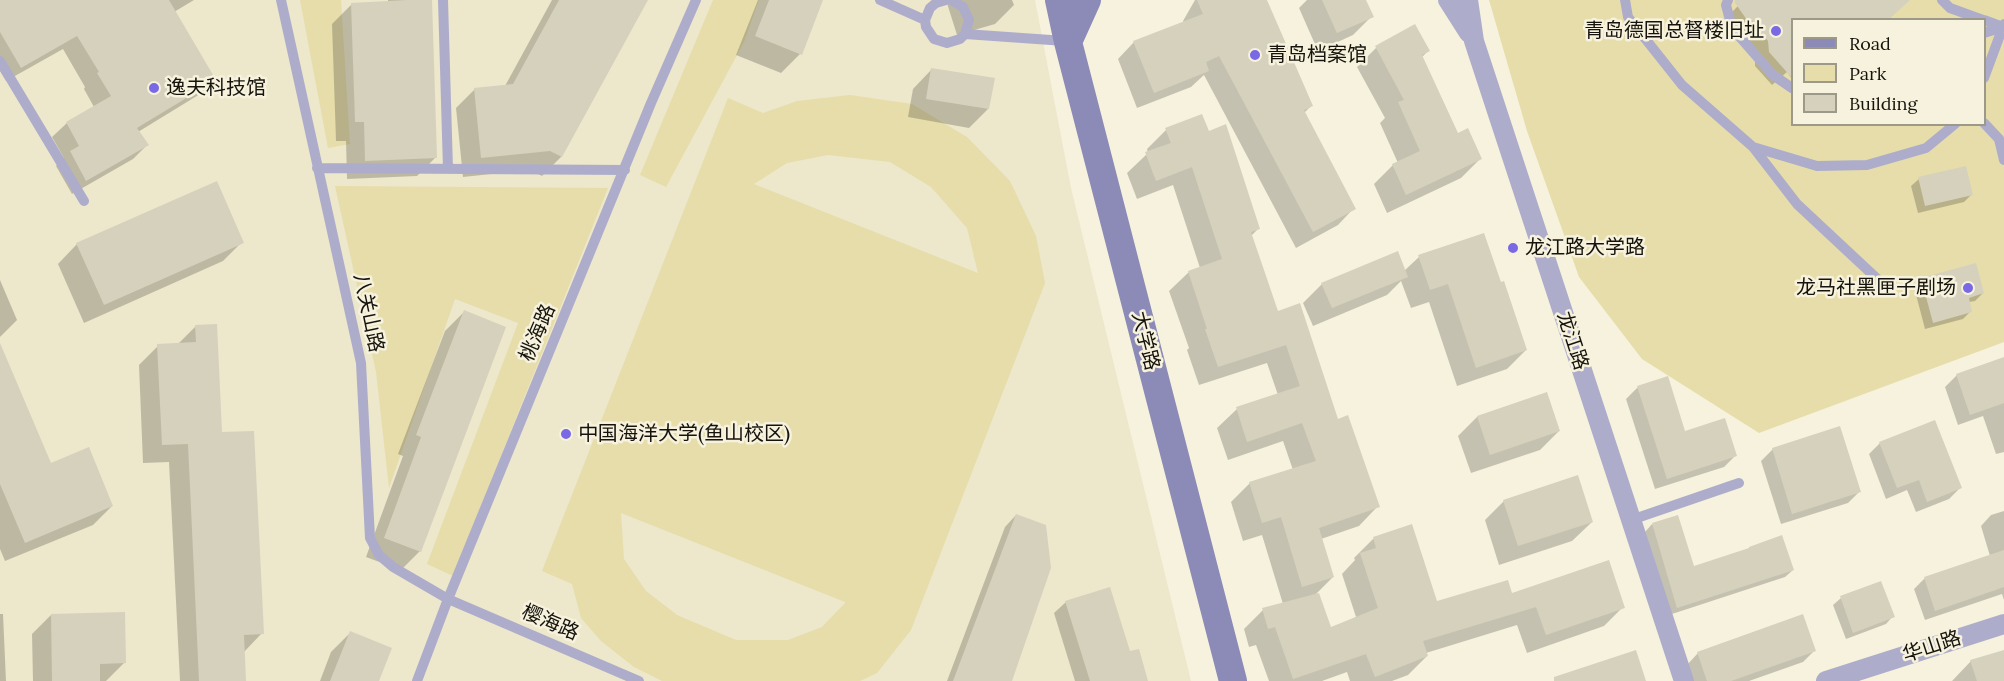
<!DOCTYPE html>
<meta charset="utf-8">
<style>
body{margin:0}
#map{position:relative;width:2004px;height:681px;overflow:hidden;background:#f6f2dd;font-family:Lora,serif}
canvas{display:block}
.legend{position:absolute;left:1791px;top:18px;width:195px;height:108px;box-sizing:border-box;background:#f6f2dd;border:2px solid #9c9989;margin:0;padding:8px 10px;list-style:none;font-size:18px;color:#15130c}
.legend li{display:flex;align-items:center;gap:12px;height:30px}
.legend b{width:30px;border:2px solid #9c9989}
</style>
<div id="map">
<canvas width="2004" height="681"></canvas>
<ul class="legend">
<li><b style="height:8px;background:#8c8bb7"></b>Road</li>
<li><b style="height:16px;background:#e7ddaa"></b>Park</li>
<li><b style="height:16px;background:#d5d1bd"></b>Building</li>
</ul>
</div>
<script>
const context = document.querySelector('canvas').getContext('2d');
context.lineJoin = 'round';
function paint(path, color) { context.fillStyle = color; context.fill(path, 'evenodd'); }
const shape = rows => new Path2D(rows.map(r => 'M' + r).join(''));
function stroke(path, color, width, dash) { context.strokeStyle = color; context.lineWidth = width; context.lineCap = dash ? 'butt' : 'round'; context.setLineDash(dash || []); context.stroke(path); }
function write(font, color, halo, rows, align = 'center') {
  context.font = font + ' Lora,"Noto Sans SC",serif'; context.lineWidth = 5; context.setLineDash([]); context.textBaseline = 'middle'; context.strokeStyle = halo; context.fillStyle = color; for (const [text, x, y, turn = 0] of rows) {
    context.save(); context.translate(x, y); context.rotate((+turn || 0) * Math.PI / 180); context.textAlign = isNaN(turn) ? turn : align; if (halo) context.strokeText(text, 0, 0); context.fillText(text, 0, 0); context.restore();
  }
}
paint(shape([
 [0,0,1035,0,1071,188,1191,681,0,681]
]), '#ede7cb');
paint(shape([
 [300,0,341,0,350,144,328,148],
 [713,0,759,0,744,42,666,187,640,175],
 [1489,0,2004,0,2004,342,1759,433,1642,359,1579,277,1527,131],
 [1792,20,1984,20,1984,124,1792,124],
 [850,95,912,104,967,137,1010,181,1036,236,1045,283,911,630,877,673,860,681,662,681,634,667,601,641,581,618,572,584,542,571,728,98,763,113,797,101],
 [828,155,890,162,931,187,967,228,978,273,754,184,787,163],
 [621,513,845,602,845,603,822,627,788,640,736,640,677,615,646,591,624,559],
 [335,186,608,188,453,576,427,564,518,323,455,299,389,488,376,372]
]), '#e7ddaa');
paint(shape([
 [0,0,194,0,174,12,214,80,200,94,138,132,147,145,133,159,72,194,56,166,64,158,52,137,67,123,94,107,84,89,85,87,63,49,6,81,0,71],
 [388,0,431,0,436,157,417,176,347,179,346,141,336,141,332,24,351,5,388,3],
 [552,0,646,0,561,157,542,176,530,170,463,177,456,108,475,89,505,86],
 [758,0,822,0,800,54,781,73,736,55],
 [946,0,1012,0,1014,5,995,24,957,35],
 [1195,0,1266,0,1311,106,1304,113,1354,208,1338,225,1296,248,1204,75,1191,87,1137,108,1118,59,1134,42,1184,23,1183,21],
 [1307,0,1365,0,1372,16,1353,35,1318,51,1299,8],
 [1744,0,1897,0,1792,20,1792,79,1787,72,1772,85,1755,66,1755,56,1727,17],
 [1376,48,1428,51,1422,57,1457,135,1480,159,1461,178,1387,213,1374,184,1393,165,1398,163,1380,123,1385,118,1357,67],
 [932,69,988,109,969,128,908,117,913,89],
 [1166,130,1258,229,1251,236,1277,313,1337,421,1378,506,1359,526,1321,539,1333,577,1314,596,1330,629,1356,617,1342,574,1355,560,1354,558,1373,539,1411,526,1437,603,1511,595,1623,607,1604,626,1527,653,1517,625,1426,653,1427,656,1408,675,1392,681,1350,681,1347,672,1322,681,1269,681,1256,645,1249,647,1244,629,1263,610,1283,604,1262,535,1243,541,1231,502,1250,483,1293,470,1283,441,1228,460,1217,428,1237,409,1278,395,1267,363,1199,385,1187,350,1189,348,1169,291,1189,272,1200,268,1173,185,1137,199,1127,173,1148,153,1147,149],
 [1919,179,1971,195,1964,202,1918,213,1911,186],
 [242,242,223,261,84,323,58,264,77,244],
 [1419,257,1526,350,1507,369,1457,386,1429,302,1411,308,1401,281,1387,295,1313,326,1303,303,1322,284,1404,271],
 [1921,279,1983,293,1975,301,1969,302,1971,311,1963,319,1925,329,1914,287],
 [0,280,17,320,0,337],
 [464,312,420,551,401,570,366,557,403,456,398,454,445,331],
 [196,326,221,434,262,633,243,653,244,681,180,681,169,462,143,463,139,365,158,346,177,345],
 [0,346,50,465,112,506,93,525,5,561,0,549],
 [2004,359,2004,452,1996,454,1983,416,1958,425,1945,387,1957,375],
 [1667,378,1684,433,1736,455,1724,467,1655,489,1626,399,1637,388],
 [1477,417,1559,431,1540,450,1471,473,1458,436],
 [1880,443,1960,488,1949,499,1916,512,1907,490,1886,499,1869,454],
 [1773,449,1859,492,1848,503,1781,524,1761,461],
 [1504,501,1592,522,1572,541,1499,565,1485,520],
 [2004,511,2004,600,2002,594,1925,620,1914,589,1924,579,1990,556,1981,526,1991,515],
 [1016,515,1010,681,947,681,1005,527],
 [1652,524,1693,568,1793,570,1785,577,1669,615,1645,532],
 [1841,598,1893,616,1886,624,1846,639,1833,605],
 [1066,602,1129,653,1147,681,1075,681,1054,613],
 [0,614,3,614,6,681,0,681],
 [51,615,124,663,106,681,33,681,32,634],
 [350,633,378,681,320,681,331,652],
 [1814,651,1803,662,1749,681,1692,681,1687,665,1698,653],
 [2004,651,2004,681,1952,681,1971,661]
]), '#0003');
paint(shape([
 [0,0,169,0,216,80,137,128,149,145,86,181,70,151,79,146,66,122,111,96,97,73,99,72,77,36,21,68,0,32],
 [407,0,432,0,437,158,365,161,364,122,355,122,351,3],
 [559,0,648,0,562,157,550,151,481,158,474,88,513,84],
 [769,0,823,0,802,55,755,36],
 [1197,0,1267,0,1313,106,1304,110,1356,209,1313,232,1219,56,1206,62,1209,71,1154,93,1133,41,1203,14],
 [1322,0,1366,0,1374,17,1337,33],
 [1735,0,1910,0,1888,20,1792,20,1792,78,1769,52,1768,41,1752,21,1747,20,1735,3],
 [1415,24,1430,51,1422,55,1458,133,1468,128,1482,159,1406,195,1392,164,1420,151,1398,102,1404,100,1375,46],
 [931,68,995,78,989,109,926,99],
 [1202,114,1209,131,1226,124,1260,229,1251,232,1278,311,1300,303,1338,419,1348,415,1380,507,1319,528,1334,577,1302,587,1281,517,1262,523,1249,482,1316,461,1302,423,1247,442,1236,407,1300,386,1286,345,1218,367,1205,329,1207,329,1188,271,1222,259,1192,167,1156,181,1145,152,1171,143,1165,128],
 [1966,166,1973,195,1925,206,1918,177],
 [217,181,244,243,104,305,76,243],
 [1484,233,1501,282,1504,281,1527,350,1476,368,1448,284,1430,290,1418,255],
 [1398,251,1408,277,1332,308,1321,283],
 [1976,263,1984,293,1969,298,1972,312,1933,323,1921,278],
 [464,310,506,327,421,552,384,538,421,437,416,435],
 [217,324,222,432,254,431,264,634,244,635,246,681,199,681,188,444,162,445,157,344,196,342,195,325],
 [0,343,51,463,89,447,113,506,25,543,0,484],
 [2004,357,2004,403,1970,415,1956,374],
 [1668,376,1685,431,1725,418,1737,456,1667,479,1637,386],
 [1547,392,1560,431,1490,455,1477,416],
 [1935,420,1962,488,1927,502,1919,480,1897,488,1879,442],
 [1840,426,1861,492,1792,514,1772,448],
 [1578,475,1593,522,1518,546,1503,500],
 [1016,514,1046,525,1051,568,1012,681,953,681],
 [1678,515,1694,566,1749,548,1749,547,1782,535,1794,570,1677,608,1652,523],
 [1412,524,1437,601,1508,580,1512,593,1609,560,1625,608,1546,635,1536,607,1423,641,1428,656,1375,677,1366,654,1293,679,1275,627,1268,629,1262,608,1319,593,1331,627,1378,608,1360,553,1376,548,1373,537],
 [2004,550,2004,587,1935,611,1924,577],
 [1881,581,1895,617,1853,633,1840,596],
 [1110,587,1130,651,1139,649,1148,681,1090,681,1065,601],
 [125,612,126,663,100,664,100,681,52,681,51,614],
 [1803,614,1816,651,1731,681,1707,681,1697,652],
 [350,631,392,648,379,681,330,681],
 [1636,650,1646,681,1554,681,1554,677],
 [2004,650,2004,681,1977,681,1970,660]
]), '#d5d1bd');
stroke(shape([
 [281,0,361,363,370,538,379,555,393,567,448,599,639,681],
 [443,0,448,169],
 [880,0,925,20],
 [946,0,936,3,930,8,925,20,926,27,934,39,947,43,960,39,965,34,969,20,963,7,951,0],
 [1625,0,1628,17,1682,85,1753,147,1817,166,1867,165,1926,148,1955,124],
 [1728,0,1726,5,1732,28,1773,75,1792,88],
 [1942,0,1950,8,1983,20],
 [1984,20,2003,27,1984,33],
 [965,34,1065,41],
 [0,61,84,201],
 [1984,78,2004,24],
 [1984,123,1999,139,2004,160],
 [1753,147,1797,204,1887,288],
 [317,168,625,170],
 [1631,520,1739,483],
 [417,681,448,599,651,103,696,0]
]), '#adadcb', 10);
stroke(shape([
 [1448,0,1469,33],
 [1468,0,1474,41,1684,681],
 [1826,681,2004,624]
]), '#adadcb', 20);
stroke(shape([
 [1059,0,1068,42,1233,681],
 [1068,42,1087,0]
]), '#8c8bb7', 28);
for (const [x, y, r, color] of [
 [1776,31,6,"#7969e4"],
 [1255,55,6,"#7969e4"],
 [154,88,6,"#7969e4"],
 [1513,248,6,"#7969e4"],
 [1968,288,6,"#7969e4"],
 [566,434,6,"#7969e4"]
]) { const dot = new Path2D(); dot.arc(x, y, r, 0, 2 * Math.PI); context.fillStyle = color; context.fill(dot); stroke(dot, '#f6f2dd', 2); }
write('20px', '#15130c', '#f6f2dd', [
 ["青岛德国总督楼旧址",1764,31,"right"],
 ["青岛档案馆",1267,55],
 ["逸夫科技馆",166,88],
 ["龙江路大学路",1525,248],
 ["龙马社黑匣子剧场",1956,288,"right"],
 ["中国海洋大学(鱼山校区)",578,434]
], 'left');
write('20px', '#15130c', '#f6f2dd', [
 ["八关山路",368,313,78],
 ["桃海路",538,333,-67],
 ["大学路",1145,341,76],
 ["龙江路",1572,341,72],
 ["樱海路",550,623,23],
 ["华山路",1932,647,-18]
]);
</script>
